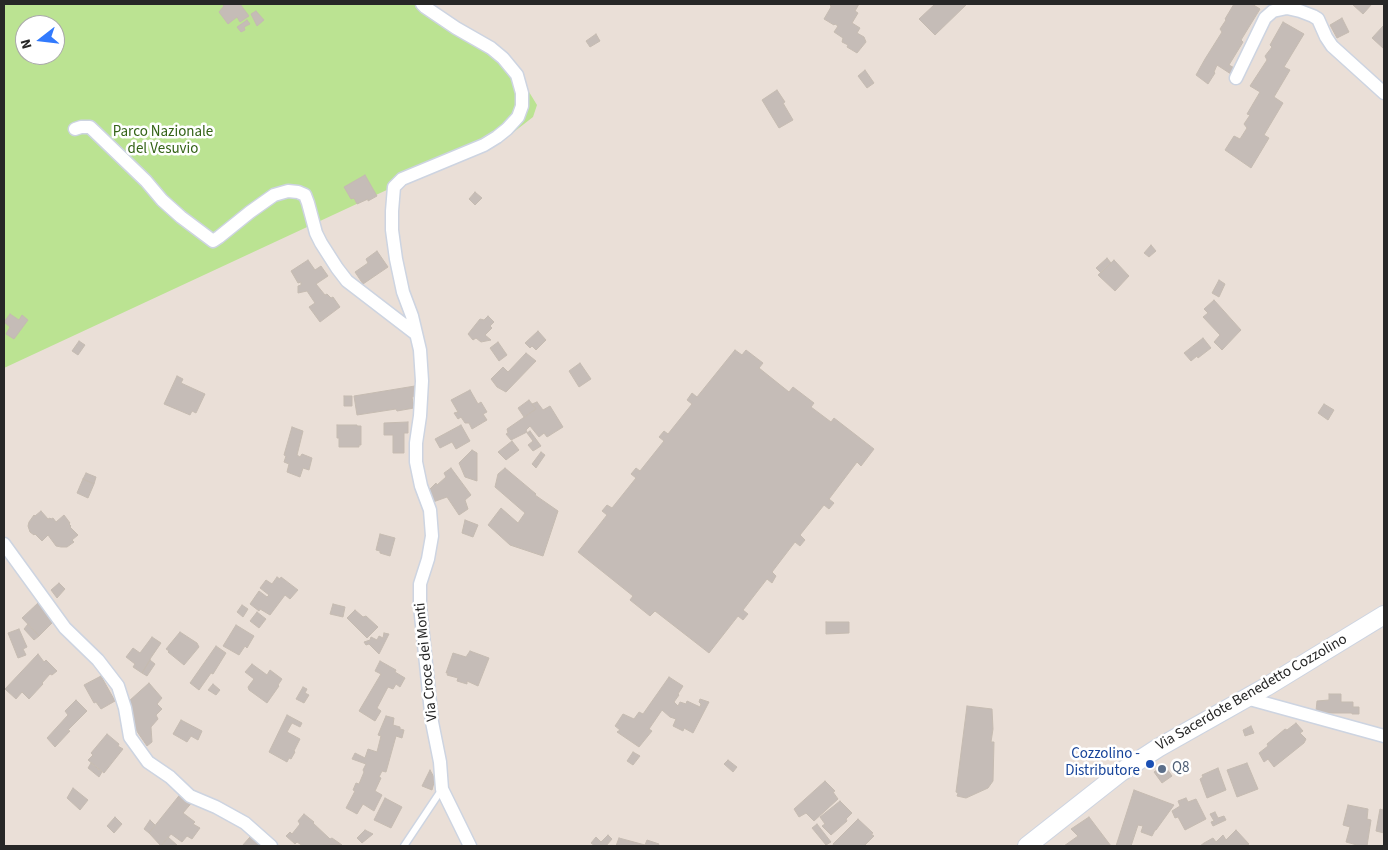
<!DOCTYPE html>
<style>
body{margin:0}
#map{position:relative;width:1388px;height:850px;overflow:hidden;background:#eadfd7;font-family:"Source Sans 3",sans-serif}
canvas{display:block}
.frame{position:absolute;inset:0;border:5px solid #272727;pointer-events:none}
.north{position:absolute;left:15px;top:15px;width:50px;height:50px;box-sizing:border-box;background:#fff;border:1px solid #a9a9a9;border-radius:50%;rotate:254deg;font-size:14px;font-weight:700;line-height:20px;text-align:center;color:#272727}
.north::after{content:'';display:block;margin:auto;width:18px;height:22px;background:#327afd;clip-path:polygon(50% 0,100% 100%,50% 72%,0 100%)}
</style>
<div id="map">
<canvas width="1388" height="850"></canvas>
<div class="frame"></div>
<div class="north">N</div>
</div>
<script>
const context = document.querySelector('canvas').getContext('2d');
context.lineJoin = 'round';
function paint(path, color) { context.fillStyle = color; context.fill(path, 'evenodd'); }
const shape = rows => new Path2D(rows.map(r => 'M' + r).join(''));
function stroke(path, color, width, dash) { context.strokeStyle = color; context.lineWidth = width; context.lineCap = dash ? 'butt' : 'round'; context.setLineDash(dash || []); context.stroke(path); }
function write(font, color, halo, rows, align = 'center') {
  context.font = font + ' "Source Sans 3",sans-serif'; context.lineWidth = 5; context.setLineDash([]); context.textBaseline = 'middle'; context.strokeStyle = halo; context.fillStyle = color; for (const [text, x, y, turn = 0] of rows) {
    context.save(); context.translate(x, y); context.rotate((+turn || 0) * Math.PI / 180); context.textAlign = isNaN(turn) ? turn : align; if (halo) context.strokeText(text, 0, 0); context.fillText(text, 0, 0); context.restore();
  }
}
paint(shape([
 [4,4,427,4,487,43,526,87,537,105,533,117,506,138,391,188,4,368],
 [25,25,55,25,55,55,25,55]
]), '#bbe392');
const building = shape([
 [222,4,240,4,249,16,240,22,237,17,228,24,219,12,224,6,222,4],
 [830,4,859,4,855,11,858,13,852,23,860,28,857,33,864,37,866,42,857,53,847,47,848,45,842,42,843,38,834,32,838,26,835,24,834,25,824,19,831,7,830,4],
 [935,4,967,4,935,35,919,19,935,4],
 [1234,4,1252,4,1260,9,1241,40,1243,42,1229,65,1238,70,1234,76,1217,65,1214,72,1215,73,1208,84,1196,75,1205,59,1222,32,1220,29,1226,20,1225,19,1234,4],
 [1352,4,1372,4,1363,14,1352,4],
 [256,11,264,20,257,26,251,14,256,11],
 [1342,18,1349,32,1337,38,1330,25,1342,18],
 [247,20,250,24,244,27,245,30,241,32,237,27,247,20],
 [1283,22,1304,34,1284,67,1290,70,1274,97,1283,103,1264,135,1269,138,1251,168,1225,150,1234,136,1240,139,1247,128,1244,124,1250,115,1247,114,1260,92,1250,86,1267,60,1265,56,1272,47,1270,45,1283,22],
 [1384,25,1384,49,1372,38,1384,25],
 [596,34,600,41,590,47,586,41,596,34],
 [865,70,874,83,867,88,858,76,865,70],
 [777,90,785,102,783,103,793,120,779,128,762,100,777,90],
 [365,175,377,196,368,201,368,199,357,204,354,198,351,199,344,187,365,175],
 [475,192,482,198,475,205,469,199,475,192],
 [1151,245,1156,251,1149,257,1144,253,1151,245],
 [377,251,388,267,363,284,355,272,368,263,366,259,377,251],
 [1107,258,1111,263,1101,273,1096,268,1107,258],
 [308,260,315,270,321,266,328,276,316,284,325,295,327,294,331,298,333,297,340,307,320,322,309,307,315,303,307,291,298,293,298,286,301,285,301,282,298,283,291,271,308,260],
 [1114,260,1129,276,1115,291,1098,275,1114,260],
 [1219,280,1225,284,1219,297,1212,293,1219,280],
 [1214,300,1241,330,1222,350,1214,342,1220,335,1203,317,1208,313,1204,309,1214,300],
 [10,314,19,320,22,315,28,320,14,339,6,334,10,327,4,322,10,314],
 [488,316,494,322,490,326,492,328,485,335,491,340,481,342,476,338,473,340,468,334,480,319,484,320,488,316],
 [538,331,546,340,536,350,532,346,530,348,525,343,538,331],
 [1203,338,1211,348,1198,358,1197,356,1191,361,1184,353,1203,338],
 [79,341,85,345,78,355,72,351,79,341],
 [498,342,507,355,499,361,490,348,498,342],
 [735,350,742,355,746,350,763,363,759,368,789,392,793,387,814,403,811,407,831,422,834,418,874,449,861,466,857,462,829,499,834,503,829,509,824,505,800,535,805,540,800,546,795,542,772,572,776,576,772,583,767,579,743,610,748,614,743,620,738,616,709,653,655,611,650,616,630,600,633,596,578,552,607,515,602,511,607,505,612,508,636,478,631,474,636,468,640,471,664,441,659,437,664,431,668,434,692,404,687,400,692,393,697,397,735,350],
 [526,353,536,361,506,392,497,387,491,379,503,367,508,372,526,353],
 [580,363,591,379,579,387,569,371,580,363],
 [177,376,183,379,181,383,205,394,196,413,192,411,190,415,164,404,177,376],
 [415,386,417,396,412,397,414,408,397,411,396,409,357,415,354,396,415,386],
 [470,390,478,404,481,402,487,412,483,414,487,420,472,429,469,423,465,423,461,417,458,419,454,413,458,412,451,400,470,390],
 [344,396,352,396,352,406,344,406,344,396],
 [529,400,536,409,524,417,518,408,529,400],
 [537,402,543,410,550,406,563,427,547,437,544,433,539,437,530,426,526,430,527,432,511,440,506,434,508,433,507,429,536,409,532,404,537,402],
 [1324,404,1334,410,1328,420,1318,413,1324,404],
 [408,422,408,433,404,433,404,453,393,453,393,435,384,435,384,423,408,422],
 [337,425,357,425,357,426,361,426,361,445,359,445,359,447,339,447,339,438,337,438,337,425],
 [461,425,470,441,456,449,452,442,440,448,435,439,461,425],
 [292,427,303,431,297,455,300,457,302,454,312,458,309,470,303,468,300,477,287,472,289,464,284,462,286,456,284,455,292,427],
 [530,431,541,446,533,451,528,445,533,441,527,433,530,431],
 [512,441,519,450,506,460,498,452,512,441],
 [472,450,477,453,477,481,465,477,459,463,472,450],
 [541,452,545,455,536,468,532,464,541,452],
 [451,468,471,495,465,500,468,509,459,515,447,497,433,502,429,490,436,483,437,485,446,477,444,473,451,468],
 [505,468,536,494,535,495,558,511,543,556,510,545,488,525,501,508,518,523,525,513,495,487,498,474,505,468],
 [86,473,96,477,94,484,83,479,86,473],
 [83,479,94,484,88,498,77,493,83,479],
 [41,511,48,519,50,518,51,519,53,518,56,522,64,515,70,523,69,524,71,526,70,527,78,535,72,540,74,542,67,547,61,547,56,546,48,535,42,541,35,534,34,535,30,532,28,526,29,522,34,515,35,516,41,511],
 [465,520,478,525,473,537,462,533,465,520],
 [380,534,395,538,390,556,380,553,380,551,376,550,380,534],
 [277,577,280,579,281,577,298,590,290,599,285,595,270,615,260,609,259,611,250,604,259,591,267,597,269,595,260,588,266,580,272,584,277,577],
 [59,583,65,589,57,598,51,590,59,583],
 [38,603,55,620,39,636,22,618,38,603],
 [333,604,345,607,343,617,330,614,333,604],
 [242,605,248,609,243,617,237,612,242,605],
 [355,610,363,617,366,616,378,627,367,638,347,618,355,610],
 [257,612,266,619,259,628,250,621,257,612],
 [826,622,849,622,849,633,826,634,826,622],
 [28,624,39,636,34,640,24,629,28,624],
 [236,625,254,636,247,648,245,646,239,655,223,646,236,625],
 [19,629,27,647,23,649,26,655,18,658,8,633,19,629],
 [180,632,197,643,199,647,184,665,168,652,169,651,166,649,180,632],
 [384,633,389,634,379,654,369,644,366,645,364,642,370,640,371,637,377,640,379,636,383,638,384,633],
 [152,637,161,643,150,659,150,660,142,673,133,667,135,664,126,657,133,648,140,653,152,637],
 [216,646,226,653,213,674,211,673,199,690,190,683,216,646],
 [470,651,489,658,478,686,467,681,467,684,457,681,458,678,447,675,448,673,446,673,453,653,466,657,470,651],
 [38,654,44,662,46,660,57,671,52,675,50,674,42,683,43,684,29,699,22,692,16,699,5,689,38,654],
 [150,660,155,664,147,676,142,673,150,660],
 [380,661,396,670,395,672,405,678,400,687,396,684,393,689,388,687,377,708,381,711,375,721,359,711,381,674,375,671,380,661],
 [252,664,267,675,270,670,282,679,278,685,279,686,267,703,249,690,248,687,254,679,245,672,252,664],
 [101,676,115,701,101,709,96,702,94,703,84,685,101,676],
 [669,677,683,686,678,694,679,695,674,702,678,706,680,702,686,704,687,701,700,707,701,704,699,702,700,699,709,702,693,733,684,728,683,731,673,726,676,719,670,717,662,710,649,729,652,731,639,747,617,732,620,730,615,726,623,714,634,719,639,712,643,714,669,677],
 [149,683,162,698,157,704,162,709,156,715,158,719,151,727,152,742,147,746,132,724,134,721,130,718,129,701,149,683],
 [213,684,220,690,216,695,208,690,213,684],
 [303,687,307,689,305,693,309,695,304,703,296,699,303,687],
 [1329,694,1341,694,1341,702,1353,702,1353,707,1359,707,1359,714,1352,714,1352,713,1326,713,1316,711,1317,701,1329,700,1329,694],
 [76,700,87,711,68,730,70,731,55,747,47,738,68,715,65,711,76,700],
 [967,706,992,709,993,729,991,742,994,742,993,781,988,788,966,798,957,796,958,793,956,792,967,706],
 [287,715,302,723,300,727,292,723,287,732,300,739,294,751,295,752,291,759,289,758,287,762,269,752,287,715],
 [386,716,394,718,393,725,400,727,400,729,404,730,402,738,396,736,386,772,382,771,379,777,381,778,375,791,382,795,374,811,363,804,357,814,346,808,355,791,353,790,356,783,359,784,364,772,363,770,366,764,352,759,355,753,365,758,368,749,377,752,381,736,378,735,386,716],
 [181,720,202,731,198,740,191,736,187,742,173,734,181,720],
 [1296,723,1303,731,1300,733,1306,739,1304,743,1274,767,1268,759,1264,762,1259,753,1268,746,1267,744,1285,729,1287,730,1296,723],
 [1251,726,1254,733,1245,736,1243,730,1251,726],
 [107,734,119,744,118,746,123,749,104,773,88,760,93,755,91,753,107,734],
 [633,752,640,756,633,765,627,761,633,752],
 [728,760,737,767,733,772,724,764,728,760],
 [91,763,102,772,99,777,88,768,91,763],
 [1247,763,1258,789,1237,797,1227,770,1247,763],
 [1164,765,1172,776,1162,783,1154,772,1164,765],
 [1218,768,1226,790,1207,798,1200,779,1203,777,1202,775,1218,768],
 [430,770,435,779,432,790,422,786,430,770],
 [825,781,835,791,833,792,838,799,814,821,806,813,799,817,794,809,825,781],
 [73,788,88,800,80,810,67,798,73,788],
 [1134,790,1174,805,1156,830,1155,830,1152,836,1141,832,1143,826,1138,825,1131,846,1116,846,1134,790],
 [182,792,194,800,183,813,195,822,193,824,200,828,192,839,187,836,182,842,171,834,161,846,149,833,182,792],
 [385,798,402,807,391,828,374,820,385,798],
 [1186,798,1188,802,1196,799,1206,819,1185,830,1178,817,1175,818,1172,811,1180,806,1178,801,1186,798],
 [840,801,852,813,846,819,847,821,831,835,822,826,825,824,820,817,840,801],
 [1348,805,1368,809,1367,819,1371,820,1367,846,1356,846,1357,845,1346,842,1350,827,1343,825,1348,805],
 [1384,806,1384,833,1376,831,1380,809,1383,810,1384,806],
 [1215,812,1218,818,1224,816,1226,820,1213,826,1211,822,1214,821,1210,814,1215,812],
 [304,814,314,822,313,823,330,839,332,838,342,845,303,846,297,842,295,844,286,836,290,832,292,834,300,824,298,821,304,814],
 [115,817,122,824,114,833,107,826,115,817],
 [1089,817,1111,846,1064,846,1078,836,1071,829,1089,817],
 [858,819,873,833,871,834,874,836,864,846,834,846,833,844,858,819],
 [150,820,155,825,149,833,144,829,150,820],
 [817,824,831,842,826,845,812,828,817,824],
 [365,830,373,834,362,843,357,838,365,830],
 [1236,830,1249,844,1246,846,1200,846,1204,843,1213,838,1216,842,1223,835,1226,840,1236,830],
 [608,835,612,839,606,846,595,846,591,843,596,837,601,842,608,835],
 [168,837,178,846,161,846,168,837],
 [250,837,261,846,242,846,250,837],
 [619,838,645,845,647,840,659,844,658,846,616,846,619,838]
]);
paint(building, '#c5bcb7');
stroke(building, '#c5bbb1', 1);
const service = shape([
 [404,846,442,789]
]);
const minor = shape([
 [422,4,425,7,456,28,491,48,503,58,517,75,522,93,522,106,518,117,507,129,497,137,484,145,402,179,394,187,392,211,392,230,396,259,403,292,412,316,420,350,422,381,420,416,416,443,416,462,421,486,430,510,432,536,428,559,420,584,420,606,432,722,440,762,442,789,470,846],
 [1236,78,1265,18,1273,11,1287,8,1300,11,1313,16,1318,19,1326,37,1332,46,1384,93],
 [75,129,81,127,90,127,146,181,162,200,181,217,213,241,219,237,250,212,274,195,288,191,298,192,305,195,308,203,316,233,321,243,337,268,347,281,416,334],
 [4,544,65,628,98,660,118,686,125,708,130,737,148,762,170,777,190,796,216,807,245,823,271,846],
 [1246,698,1384,736]
]);
const secondary = shape([
 [1027,846,1121,772,1158,748,1266,687,1384,615]
]);
stroke(service, '#cdd4e1', 9);
stroke(minor, '#cdd4e1', 15);
stroke(secondary, '#cdd4e1', 20);
stroke(service, '#fff', 6);
stroke(minor, '#fff', 12);
stroke(secondary, '#fff', 18);
for (const [x, y, r, color] of [
 [1150,764,5,"#1a4fb4"],
 [1162,769,5,"#5c6f8a"]
]) { const dot = new Path2D(); dot.arc(x, y, r, 0, 2 * Math.PI); context.fillStyle = color; context.fill(dot); stroke(dot, '#fff', 2); }
write('15px', '#346317', '#fff', [
 ["Parco Nazionale",163,133],
 ["del Vesuvio",163,150]
]);
write('15px', '#272727', '#fff', [
 ["Via Croce dei Monti",427,662,-96],
 ["Via Sacerdote Benedetto Cozzolino",1252,693,-30]
]);
write('15px', '#164399', '#fff', [
 ["Cozzolino -",1140,755],
 ["Distributore",1140,772]
], 'right');
write('15px', '#4e5e75', '#fff', [
 ["Q8",1172,769]
], 'left');
</script>
